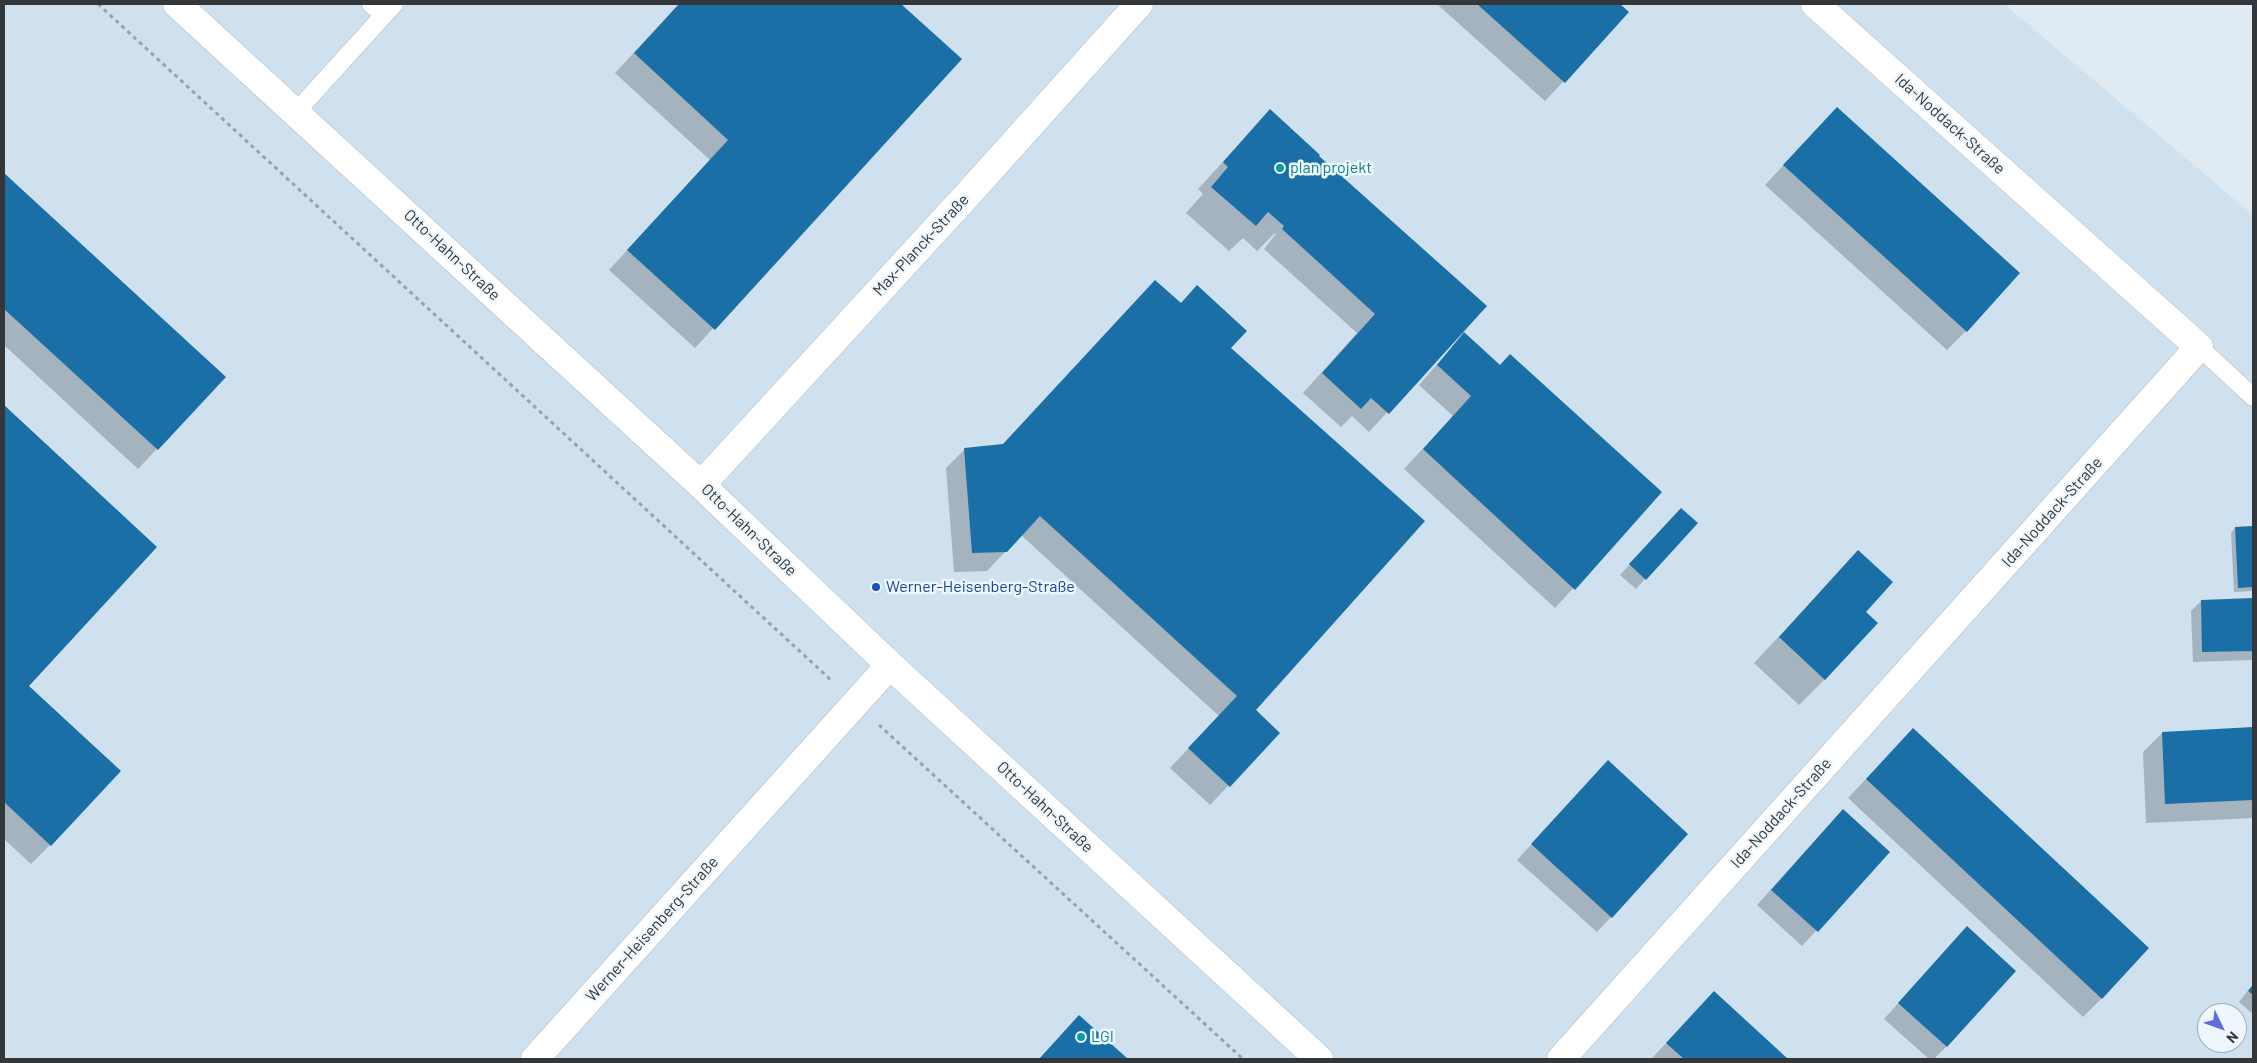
<!DOCTYPE html>
<meta charset="utf-8">
<style>
body{margin:0}
#map{position:relative;width:2257px;height:1063px;overflow:hidden;background:#e0eaf3;font-family:Barlow,sans-serif}
canvas{display:block}
.frame{position:absolute;inset:0;border:5px solid #33373a;pointer-events:none}
.north{position:absolute;left:2197px;top:1003px;width:50px;height:50px;box-sizing:border-box;background:#eff7fe;border:1px solid #a4aab0;border-radius:50%;rotate:132deg;font-size:14px;font-weight:700;line-height:20px;text-align:center;color:#33373a}
.north::after{content:'';display:block;margin:auto;width:18px;height:22px;background:#5e6de4;clip-path:polygon(50% 0,100% 100%,50% 72%,0 100%)}
</style>
<div id="map">
<canvas width="2257" height="1063"></canvas>
<div class="frame"></div>
<div class="north">N</div>
</div>
<script>
const context = document.querySelector('canvas').getContext('2d');
context.lineJoin = 'round';
function paint(path, color) { context.fillStyle = color; context.fill(path, 'evenodd'); }
const shape = rows => new Path2D(rows.map(r => 'M' + r).join(''));
function stroke(path, color, width, dash) { context.strokeStyle = color; context.lineWidth = width; context.lineCap = dash ? 'butt' : 'round'; context.setLineDash(dash || []); context.stroke(path); }
function write(font, color, halo, rows, align = 'center') {
  context.font = font + ' Barlow,sans-serif'; context.lineWidth = 5; context.setLineDash([]); context.textBaseline = 'middle'; context.strokeStyle = halo; context.fillStyle = color; for (const [text, x, y, turn = 0] of rows) {
    context.save(); context.translate(x, y); context.rotate((+turn || 0) * Math.PI / 180); context.textAlign = isNaN(turn) ? turn : align; if (halo) context.strokeText(text, 0, 0); context.fillText(text, 0, 0); context.restore();
  }
}
paint(shape([
 [4,4,2004,4,2253,215,2253,1059,4,1059],
 [2207,1013,2237,1013,2237,1043,2207,1043]
]), '#cfe0ee');
paint(shape([
 [679,4,900,4,961,59,695,348,609,270,710,160,615,73],
 [1437,4,1619,4,1628,12,1545,101],
 [1837,108,1966,331,1947,350,1765,185],
 [1270,111,1324,182,1336,171,1485,306,1369,432,1352,416,1341,427,1303,393,1357,333,1264,249,1276,234,1275,233,1257,251,1243,238,1229,251,1186,213,1203,194,1198,189],
 [4,175,224,377,138,469,4,345],
 [1464,334,1500,366,1661,492,1555,608,1404,469,1453,416,1419,385],
 [1230,348,1254,710,1278,733,1210,805,1170,768,1219,716,1021,535,987,571,954,572,946,468,965,449,1002,445],
 [4,406,155,547,27,686,50,845,31,864,4,839],
 [1671,519,1645,579,1636,589,1620,575],
 [2253,527,2253,591,2234,592,2231,533,2235,528],
 [1858,552,1864,612,1825,679,1799,705,1754,663],
 [2253,600,2253,660,2193,662,2191,611,2201,601],
 [2253,728,2253,818,2146,823,2143,752,2162,733],
 [1894,749,2102,998,2083,1017,1848,798],
 [1608,762,1611,917,1597,932,1517,860],
 [1828,826,1889,852,1802,946,1757,905],
 [1952,943,2015,971,1946,1047,1934,1059,1929,1059,1884,1019],
 [2253,984,2253,1014,2239,1002],
 [1714,993,1786,1059,1651,1059],
 [1079,1017,1126,1059,1039,1059]
]), '#0003');
paint(shape([
 [679,4,901,4,962,59,715,330,627,250,728,140,634,53],
 [1477,4,1620,4,1629,12,1565,83],
 [1837,107,2020,273,1967,332,1783,165],
 [1270,109,1320,155,1319,156,1487,306,1389,414,1371,398,1361,409,1322,373,1375,314,1282,229,1284,226,1268,212,1256,226,1211,187,1228,167,1223,162],
 [4,173,226,377,158,450,4,309],
 [1155,280,1181,303,1197,285,1247,331,1231,348,1425,521,1256,710,1280,733,1230,787,1188,748,1237,696,1040,516,1007,552,972,553,964,448,1003,444],
 [1464,332,1500,365,1510,354,1662,492,1575,590,1423,449,1471,396,1437,365],
 [4,405,157,547,29,686,121,771,51,846,4,802],
 [1681,508,1698,523,1646,580,1629,564],
 [2253,526,2253,587,2238,588,2235,527],
 [1858,550,1893,582,1866,612,1878,623,1825,680,1779,637],
 [2253,598,2253,651,2202,652,2201,600],
 [2253,727,2253,800,2165,804,2162,732],
 [1913,728,2149,948,2102,999,1866,779],
 [1608,760,1688,834,1612,918,1531,844],
 [1843,809,1890,852,1818,932,1771,890],
 [1967,926,2016,971,1947,1047,1898,1003],
 [2253,985,2253,995,2248,991],
 [1714,991,1788,1059,1684,1059,1666,1043],
 [1079,1015,1128,1059,1039,1059]
]), '#1a6fa7');
const service = shape([
 [371,4,384,15],
 [296,112,394,4],
 [2199,347,2253,397]
]);
const minor = shape([
 [177,4,701,485,890,665,1319,1059],
 [701,485,970,192,1139,4],
 [535,1059,890,665],
 [1561,1059,2199,347,1815,4]
]);
stroke(service, '#b4bec7', 19);
stroke(minor, '#b4bec7', 29);
stroke(shape([
 [98,4,832,681],
 [879,725,1243,1059]
]), '#9aa2a9', 3, [4, 4]);
stroke(service, '#fff', 18);
stroke(minor, '#fff', 28);
for (const [x, y, r, color] of [
 [1280,168,5,"#0f9aa8"],
 [876,587,5,"#1a4fb4"],
 [1081,1037,5,"#0f9aa8"]
]) { const dot = new Path2D(); dot.arc(x, y, r, 0, 2 * Math.PI); context.fillStyle = color; context.fill(dot); stroke(dot, '#eff7fe', 2); }
write('16px', '#33373a', '#eff7fe', [
 ["Ida-Noddack-Straße",1950,124,42],
 ["Max-Planck-Straße",921,245,-47],
 ["Otto-Hahn-Straße",452,255,43],
 ["Ida-Noddack-Straße",2052,512,-48],
 ["Otto-Hahn-Straße",749,530,44],
 ["Otto-Hahn-Straße",1045,807,43],
 ["Ida-Noddack-Straße",1781,813,-48],
 ["Werner-Heisenberg-Straße",652,929,-48]
]);
write('16px', '#0d838f', '#eff7fe', [
 ["plan projekt",1290,168],
 ["LGI",1091,1037]
], 'left');
write('16px', '#164399', '#eff7fe', [
 ["Werner-Heisenberg-Straße",886,587]
], 'left');
</script>
